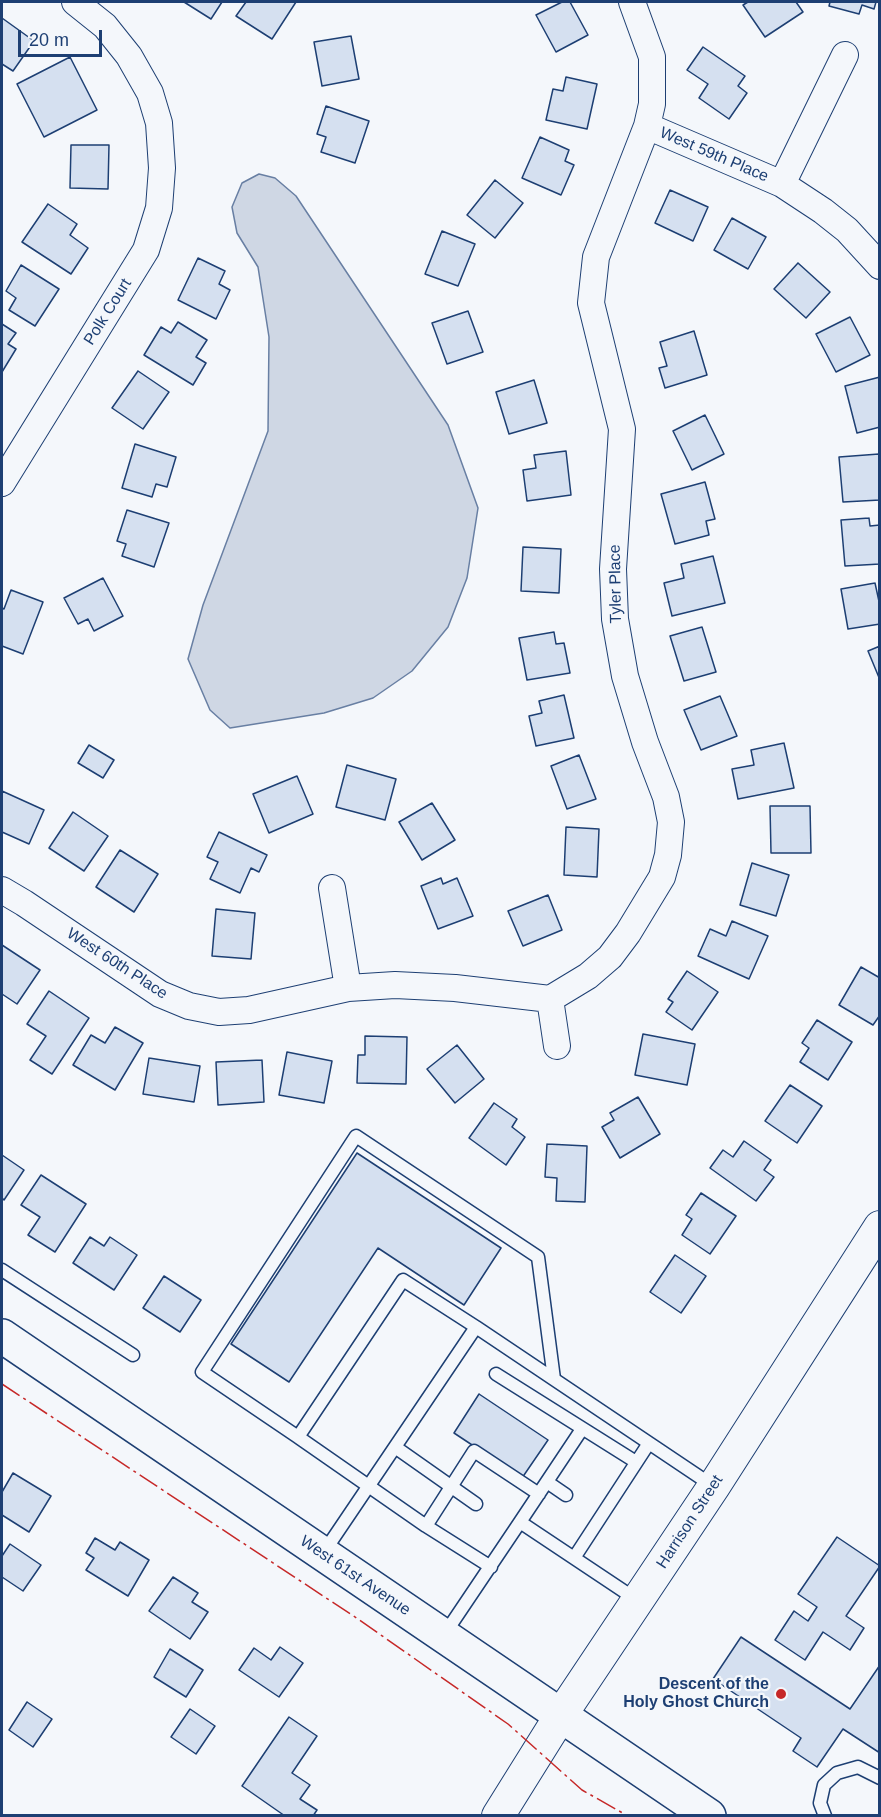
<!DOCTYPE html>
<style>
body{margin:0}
#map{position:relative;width:881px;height:1817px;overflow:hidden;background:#f4f7fb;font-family:Arial,sans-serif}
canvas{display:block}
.frame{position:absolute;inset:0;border:3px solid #1d3f73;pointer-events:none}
.scale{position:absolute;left:18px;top:30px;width:84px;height:27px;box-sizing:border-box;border:3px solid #1d3f73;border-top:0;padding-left:8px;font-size:18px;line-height:21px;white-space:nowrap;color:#1d3f73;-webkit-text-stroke:4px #f4f7fb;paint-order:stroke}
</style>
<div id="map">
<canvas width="881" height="1817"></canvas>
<div class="frame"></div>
<div class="scale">20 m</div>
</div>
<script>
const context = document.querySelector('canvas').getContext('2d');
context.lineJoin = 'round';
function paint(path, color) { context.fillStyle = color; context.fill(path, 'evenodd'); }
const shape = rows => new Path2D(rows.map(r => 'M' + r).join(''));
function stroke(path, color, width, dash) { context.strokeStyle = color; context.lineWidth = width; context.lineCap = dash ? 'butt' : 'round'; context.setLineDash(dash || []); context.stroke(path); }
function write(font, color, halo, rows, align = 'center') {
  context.font = font + ' Arial,sans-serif'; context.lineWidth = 4.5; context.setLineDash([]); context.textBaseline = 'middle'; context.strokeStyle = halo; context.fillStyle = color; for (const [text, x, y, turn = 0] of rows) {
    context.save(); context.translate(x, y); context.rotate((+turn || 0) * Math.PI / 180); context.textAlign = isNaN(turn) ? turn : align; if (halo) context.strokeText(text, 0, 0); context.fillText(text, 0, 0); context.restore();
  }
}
const water = shape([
 [259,174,275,178,296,196,448,425,478,508,467,578,448,627,412,671,373,698,324,713,230,728,210,710,188,659,203,605,268,431,269,337,258,267,237,233,232,207,242,183,259,174]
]);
paint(water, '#cfd7e4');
stroke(water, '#687fa3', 1.5);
const building = shape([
 [184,2,222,2,211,19,184,2],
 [246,2,296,2,272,39,236,16,246,2],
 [562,2,570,2,588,35,556,52,536,15,562,2],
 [748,2,796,2,803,12,765,37,743,5,748,2],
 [830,2,876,2,874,9,862,5,859,14,829,6,830,2],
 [2,18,34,41,13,71,2,64,2,18],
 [351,36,359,79,322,86,314,42,351,36],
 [703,47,745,76,738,86,747,93,729,119,699,98,708,84,687,70,703,47],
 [70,57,97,110,44,137,17,84,70,57],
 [566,77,597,84,587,129,546,120,553,89,563,91,566,77],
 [326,106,369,121,355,163,321,152,326,137,317,134,326,106],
 [540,137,569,150,565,161,574,165,561,195,522,178,540,137],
 [71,145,109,145,108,189,70,188,71,145],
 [495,180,523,203,495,238,467,215,495,180],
 [670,190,708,207,693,241,655,223,670,190],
 [48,204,77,224,70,235,88,248,71,274,22,242,48,204],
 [732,218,766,237,748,269,714,250,732,218],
 [442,231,475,244,458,286,425,274,442,231],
 [198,258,225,271,219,284,230,290,216,319,178,300,198,258],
 [798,263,830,292,806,318,774,289,798,263],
 [21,265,59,289,35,326,9,310,16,298,6,291,21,265],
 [468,311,483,352,447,364,432,323,468,311],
 [850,317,870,355,836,372,816,334,850,317],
 [178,322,207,340,196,357,206,363,193,385,144,355,161,327,171,333,178,322],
 [2,324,16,333,8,344,16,349,2,372,2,324],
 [694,331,707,375,665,388,659,368,667,366,660,342,694,331],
 [138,371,169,392,143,429,112,408,138,371],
 [880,377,880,427,857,433,845,386,880,377],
 [534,380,547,423,509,434,496,392,534,380],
 [705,415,724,454,692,470,673,431,705,415],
 [135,444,176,457,167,487,156,484,152,497,122,488,135,444],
 [566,451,571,495,527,501,523,470,536,468,534,455,566,451],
 [879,454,880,500,843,502,839,457,879,454],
 [705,482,715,519,706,521,709,535,675,544,661,494,705,482],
 [127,510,169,523,154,567,122,556,126,544,117,541,127,510],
 [869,518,870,526,880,525,880,564,845,566,841,520,869,518],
 [523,547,561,549,559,593,521,591,523,547],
 [713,556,725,603,672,616,664,583,684,578,681,564,713,556],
 [103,578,123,616,94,631,88,619,78,624,64,598,103,578],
 [875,583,880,606,880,624,848,629,841,589,875,583],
 [11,590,43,602,23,654,2,646,2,608,4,609,11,590],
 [702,627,716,672,684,681,670,636,702,627],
 [554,632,556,644,564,643,570,673,527,680,519,638,554,632],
 [880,646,880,680,868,651,880,646],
 [564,695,574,738,536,746,529,716,542,713,539,701,564,695],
 [720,696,737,736,701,750,684,710,720,696],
 [784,743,794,788,738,799,732,769,754,765,751,750,784,743],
 [89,745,114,760,103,778,78,763,89,745],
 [579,755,596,799,567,809,551,766,579,755],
 [347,765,396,779,385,820,336,807,347,765],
 [297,776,313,814,269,833,253,794,297,776],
 [2,791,44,810,29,844,2,832,2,791],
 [432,803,455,840,422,860,399,822,432,803],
 [770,806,810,806,811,853,771,853,770,806],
 [73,812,108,836,84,871,49,848,73,812],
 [566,827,599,829,597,877,564,875,566,827],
 [219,832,267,855,259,872,251,868,240,893,210,879,218,862,207,857,219,832],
 [120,850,158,874,134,912,96,887,120,850],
 [752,863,789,875,776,916,740,905,752,863],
 [441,878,443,884,457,878,473,916,438,929,421,886,441,878],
 [548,895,562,930,523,946,508,911,548,895],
 [216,909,255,913,251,959,212,956,216,909],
 [732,921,768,936,749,979,698,956,710,929,726,936,732,921],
 [2,945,40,970,17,1004,2,994,2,945],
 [861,967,880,978,880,1015,873,1025,839,1005,861,967],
 [687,971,718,992,692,1030,666,1012,673,1002,668,999,687,971],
 [49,991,89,1018,52,1074,30,1060,46,1036,27,1024,49,991],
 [817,1020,852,1042,828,1080,800,1062,809,1048,802,1043,817,1020],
 [115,1027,143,1043,115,1090,73,1065,91,1035,105,1043,115,1027],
 [643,1034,695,1044,687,1085,635,1075,643,1034],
 [365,1036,407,1037,406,1084,357,1083,358,1055,365,1055,365,1036],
 [457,1045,484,1079,455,1103,427,1069,457,1045],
 [287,1052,332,1061,324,1103,279,1095,287,1052],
 [149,1058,200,1066,194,1102,143,1094,149,1058],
 [262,1060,264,1102,218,1105,216,1062,262,1060],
 [790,1085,822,1106,797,1143,765,1121,790,1085],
 [638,1097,660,1134,620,1158,602,1127,614,1120,610,1113,638,1097],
 [494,1103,517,1119,512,1127,525,1137,506,1165,469,1138,494,1103],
 [744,1141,771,1160,764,1170,774,1177,756,1201,710,1168,723,1150,733,1157,744,1141],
 [547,1144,587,1146,585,1202,556,1201,557,1178,545,1177,547,1144],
 [357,1153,501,1248,464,1305,378,1248,289,1382,231,1344,357,1153],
 [2,1155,24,1170,4,1200,2,1198,2,1155],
 [41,1175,86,1204,55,1252,28,1235,40,1217,21,1205,41,1175],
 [701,1193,736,1216,710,1254,682,1235,692,1219,686,1215,701,1193],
 [90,1237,104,1246,110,1237,137,1255,114,1290,73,1263,90,1237],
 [675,1255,706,1276,681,1313,650,1292,675,1255],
 [164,1276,201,1300,180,1332,143,1308,164,1276],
 [479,1394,548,1440,522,1478,454,1433,479,1394],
 [13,1473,51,1496,29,1532,2,1515,2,1492,13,1473],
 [837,1537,880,1566,846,1616,864,1628,850,1650,823,1632,805,1660,775,1640,794,1611,808,1621,817,1607,798,1594,837,1537],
 [95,1538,115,1550,120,1542,149,1560,128,1596,86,1570,94,1558,86,1553,95,1538],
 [10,1544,41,1565,23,1591,2,1577,2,1556,10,1544],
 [173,1577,198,1593,192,1602,208,1612,190,1639,149,1611,173,1577],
 [741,1637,850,1709,880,1665,880,1753,843,1729,817,1767,793,1751,801,1738,713,1679,741,1637],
 [280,1647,303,1663,279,1697,239,1670,254,1648,271,1660,280,1647],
 [170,1649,203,1670,186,1697,154,1677,170,1649],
 [27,1702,52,1719,33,1747,9,1730,27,1702],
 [190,1709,215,1726,196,1754,171,1737,190,1709],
 [289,1717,317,1736,292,1773,310,1785,300,1799,317,1810,313,1816,285,1816,242,1786,289,1717]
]);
paint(building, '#d5e0f0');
stroke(building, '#1d3f73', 1.5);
const service = shape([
 [2,1270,133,1355],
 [476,1327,403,1280,298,1437,426,1526,491,1567],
 [496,1374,636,1462],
 [298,1437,202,1372,356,1136,538,1257,554,1379],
 [395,1447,476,1504],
 [547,1482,566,1495],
 [520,1522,582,1429],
 [426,1526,474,1451,539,1494],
 [324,1552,476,1327,713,1486],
 [574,1558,649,1443],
 [444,1635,520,1522,637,1600],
 [825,1816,820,1803,824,1785,837,1773,858,1767,880,1778]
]);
const minor = shape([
 [632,2,652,57,652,104,647,126,782,184,823,211,847,230,880,266],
 [782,184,845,55],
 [2,483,146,250,159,208,162,168,159,123,150,93,129,56,105,26,75,2],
 [332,888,348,988],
 [2,890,24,903,160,994,189,1006,219,1012,249,1010,348,988,395,985,455,988,550,999],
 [550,999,588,976,610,957,628,933,662,877,668,855,671,822,666,797,645,742,625,676,615,619,613,569,622,429,591,303,596,257,647,126],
 [550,999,557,1046]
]);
const tertiary = shape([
 [498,1816,561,1715,714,1486,880,1227]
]);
const secondary = shape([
 [2,1336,709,1816]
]);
stroke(service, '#1d3f73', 15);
stroke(minor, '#1d3f73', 28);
stroke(tertiary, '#1d3f73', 34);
stroke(secondary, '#1d3f73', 36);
stroke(service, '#f4f7fb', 12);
stroke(minor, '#f4f7fb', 26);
stroke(tertiary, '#f4f7fb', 32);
stroke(secondary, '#f4f7fb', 33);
stroke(shape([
 [2,1384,358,1619,508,1724,582,1790,628,1816]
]), '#c62828', 1.5, [21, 4.5, 3, 4.5]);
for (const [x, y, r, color] of [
 [781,1694,6,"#c62828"]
]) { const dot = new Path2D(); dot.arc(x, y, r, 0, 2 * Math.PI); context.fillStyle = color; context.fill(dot); stroke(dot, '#f4f7fb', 2); }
write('16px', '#1d3f73', '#f4f7fb', [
 ["West 59th Place",714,155,23],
 ["Polk Court",108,312,-58],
 ["Tyler Place",616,584,-91],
 ["West 60th Place",117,964,33],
 ["Harrison Street",690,1522,-57],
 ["West 61st Avenue",355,1576,34]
]);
write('bold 16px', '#1d3f73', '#f4f7fb', [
 ["Descent of the",769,1685],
 ["Holy Ghost Church",769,1703]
], 'right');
</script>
